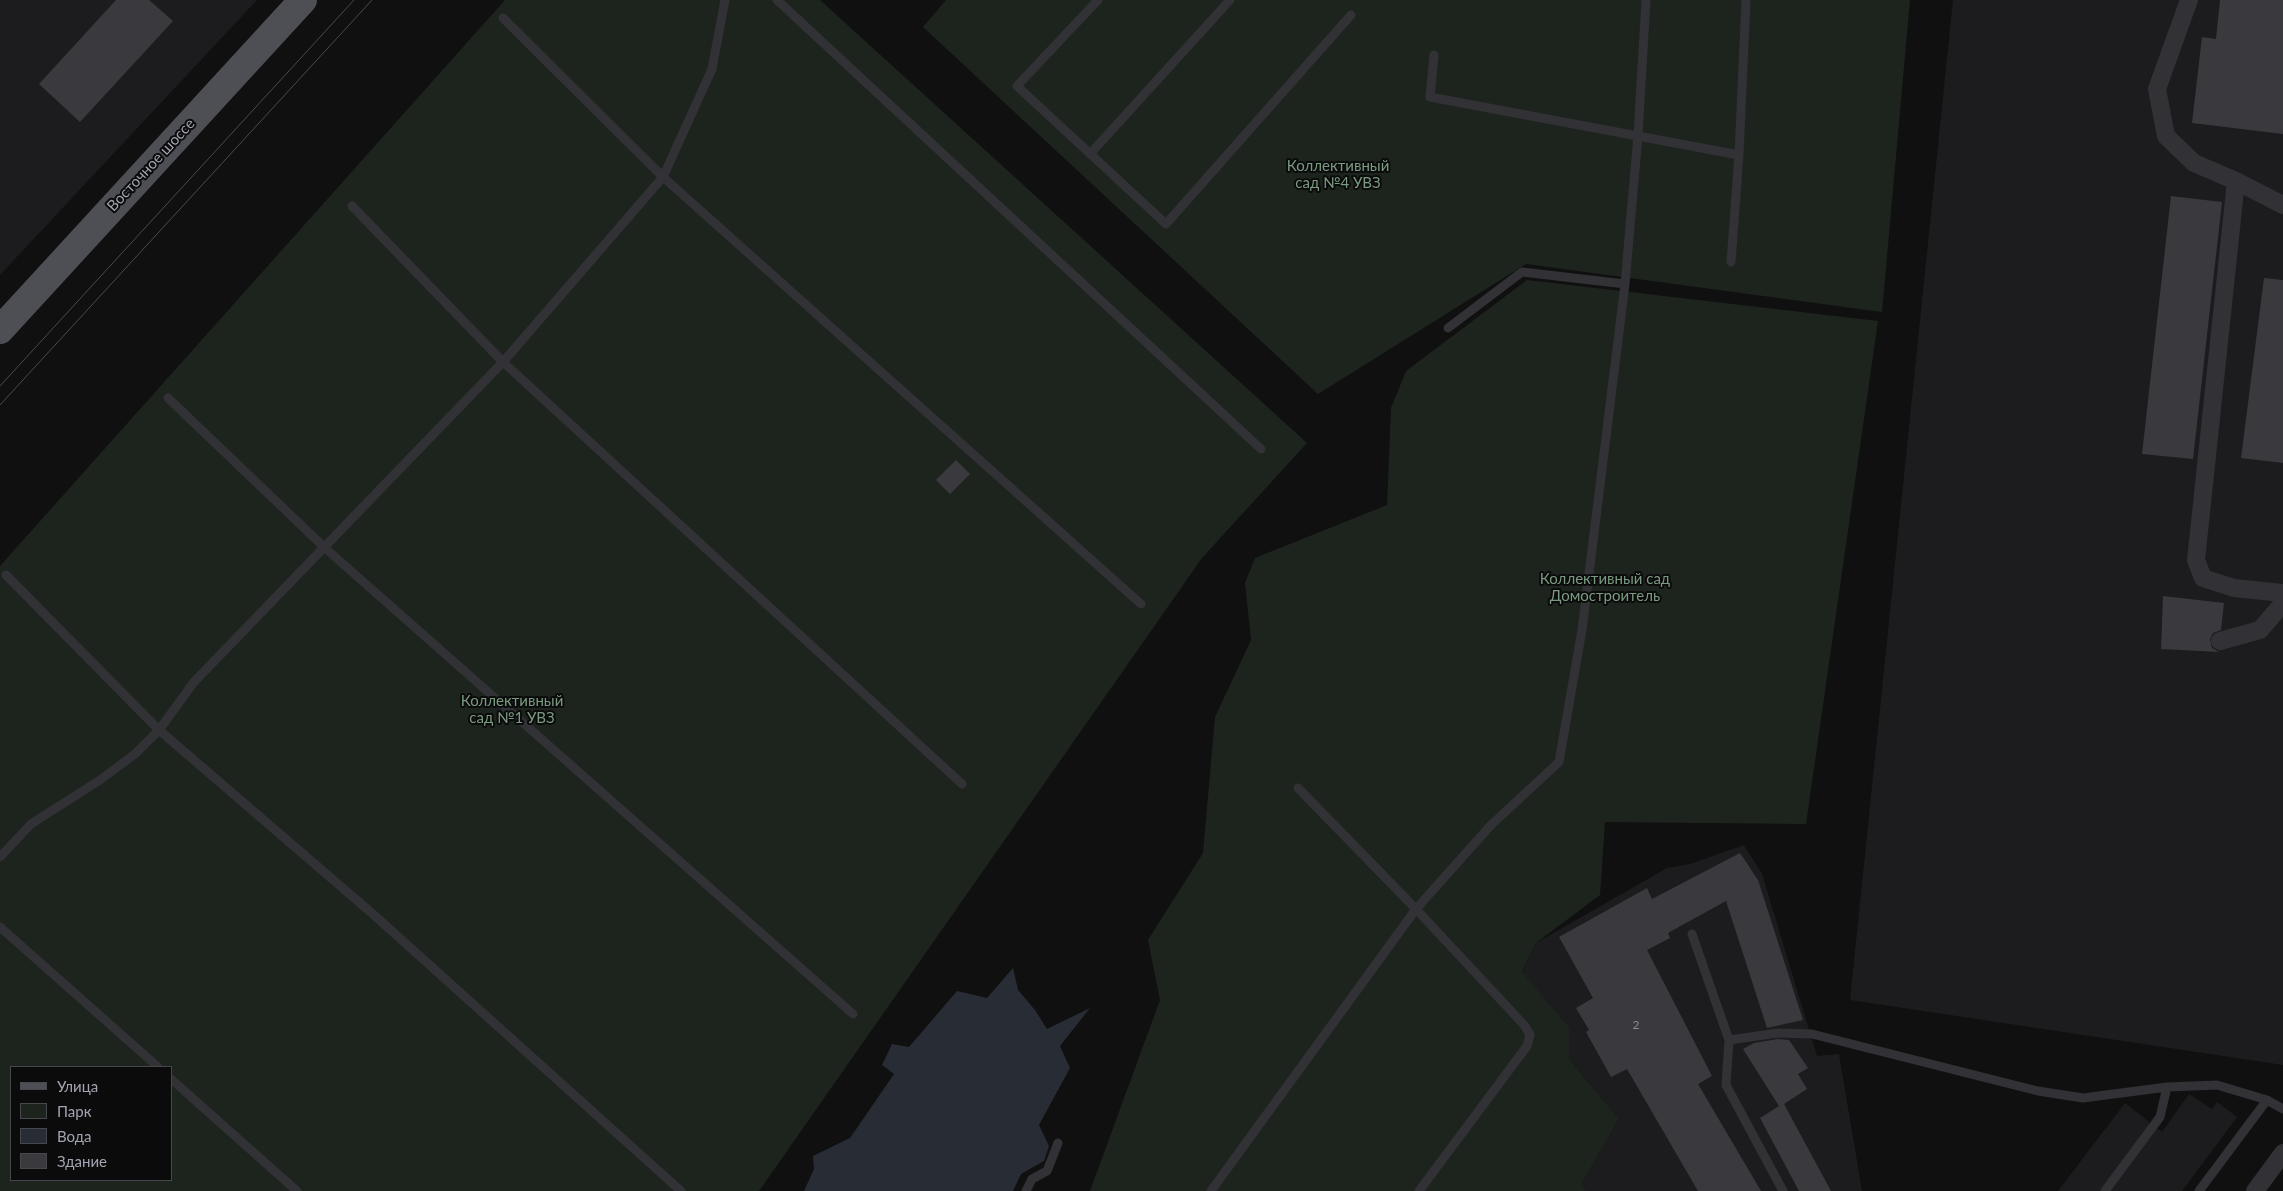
<!DOCTYPE html>
<meta charset="utf-8">
<style>
body{margin:0}
#map{position:relative;width:2283px;height:1191px;overflow:hidden;background:#101011;font-family:Lato,sans-serif}
canvas{display:block}
.legend{position:absolute;left:10px;top:1066px;width:162px;height:115px;box-sizing:border-box;background:#0b0b0c;border:1px solid #47484e;margin:0;padding:6px 9px;list-style:none;font-size:15px;color:#a2a4b1}
.legend li{display:flex;align-items:center;gap:10px;height:25px}
.legend b{width:25px;border:1px solid #47484e}
</style>
<div id="map">
<canvas width="2283" height="1191"></canvas>
<ul class="legend">
<li><b style="height:6px;background:#4e4e55"></b>Улица</li>
<li><b style="height:14px;background:#1d241e"></b>Парк</li>
<li><b style="height:14px;background:#282c34"></b>Вода</li>
<li><b style="height:14px;background:#3a3a3e"></b>Здание</li>
</ul>
</div>
<script>
const context = document.querySelector('canvas').getContext('2d');
context.lineJoin = 'round';
function paint(path, color) { context.fillStyle = color; context.fill(path, 'evenodd'); }
const shape = rows => new Path2D(rows.map(r => 'M' + r).join(''));
function stroke(path, color, width, dash) { context.strokeStyle = color; context.lineWidth = width; context.lineCap = dash ? 'butt' : 'round'; context.setLineDash(dash || []); context.stroke(path); }
function write(font, color, halo, rows, align = 'center') {
  context.font = font + ' Lato,sans-serif'; context.lineWidth = 4; context.setLineDash([]); context.textBaseline = 'middle'; context.strokeStyle = halo; context.fillStyle = color; for (const [text, x, y, turn = 0] of rows) {
    context.save(); context.translate(x, y); context.rotate((+turn || 0) * Math.PI / 180); context.textAlign = isNaN(turn) ? turn : align; if (halo) context.strokeText(text, 0, 0); context.fillText(text, 0, 0); context.restore();
  }
}
paint(shape([
 [0,0,257,0,0,275],
 [1953,0,2283,0,2283,1065,1850,1000],
 [1744,845,1762,874,1817,1056,1839,1054,1862,1191,1586,1191,1582,1183,1619,1119,1569,1059,1569,1027,1522,973,1536,943,1667,868,1690,864],
 [2189,1094,2212,1109,2217,1102,2237,1117,2182,1191,2058,1191,2125,1103,2162,1132]
]), '#1c1c1e');
paint(shape([
 [505,0,820,0,1307,443,1202,558,759,1191,0,1191,0,566],
 [11,1067,171,1067,171,1180,11,1180],
 [946,0,1910,0,1882,312,1526,264,1318,394,923,27],
 [1527,280,1878,321,1806,824,1605,822,1600,895,1536,943,1522,972,1569,1027,1569,1059,1619,1119,1582,1183,1586,1191,1090,1191,1160,1000,1148,940,1203,853,1215,717,1251,640,1245,583,1255,558,1387,505,1391,408,1406,371]
]), '#1d241e');
paint(shape([
 [1013,968,1018,990,1035,1010,1047,1029,1090,1008,1060,1046,1070,1068,1039,1125,1049,1146,1044,1161,1021,1174,1013,1191,804,1191,814,1169,813,1156,850,1138,894,1074,882,1065,892,1044,909,1047,957,991,987,998]
]), '#282c34');
paint(shape([
 [116,0,149,0,173,21,80,122,39,84],
 [2220,0,2283,0,2283,134,2192,123,2202,37,2216,39],
 [2171,196,2222,202,2193,459,2142,454],
 [2264,278,2283,280,2283,463,2241,458],
 [956,460,970,474,950,494,936,480],
 [2163,596,2224,603,2221,630,2213,633,2210,639,2212,648,2219,652,2161,649],
 [1740,853,1758,880,1803,1020,1767,1028,1726,901,1668,933,1670,938,1647,950,1712,1076,1698,1084,1761,1191,1698,1191,1627,1069,1611,1077,1586,1032,1589,1030,1576,1008,1593,998,1559,937,1647,888,1652,899],
 [1778,1039,1789,1040,1808,1068,1798,1074,1807,1089,1784,1104,1831,1191,1799,1191,1760,1118,1779,1106,1743,1049,1754,1043]
]), '#3a3a3e');
stroke(shape([
 [777,0,1261,449],
 [1098,0,1017,86,1166,224,1351,15],
 [503,18,663,177,1141,604],
 [1434,55,1430,97,1739,155],
 [1090,154,1230,0],
 [352,206,503,362,962,784],
 [1731,262,1739,155,1746,0],
 [1448,328,1522,272,1625,284],
 [168,398,325,548,853,1014],
 [6,575,159,730,374,915,681,1191],
 [1298,788,1416,909,1525,1026,1530,1035,1527,1046,1419,1191],
 [0,857,31,824,100,780,135,754,159,730,194,682,503,362,663,177,712,69,725,0],
 [0,927,158,1067],
 [1692,934,1729,1040,1726,1085,1783,1191],
 [1729,1040,1778,1033,1812,1034,2038,1091,2083,1098,2167,1087,2217,1085,2267,1100,2283,1109],
 [171,1079,297,1191],
 [1026,1191,1032,1179,1047,1171,1058,1143],
 [1211,1191,1416,909,1491,825,1559,762,1582,630,1625,284,1638,135,1646,0],
 [2105,1191,2160,1117,2167,1087],
 [2199,1191,2267,1100]
]), '#313136', 9);
stroke(shape([
 [2189,0,2157,89,2166,136,2194,163,2236,181,2283,205],
 [2236,181,2196,560,2203,578,2234,588,2283,593],
 [2220,641,2260,630,2283,603],
 [2255,1191,2283,1153]
]), '#313136', 18);
stroke(shape([
 [0,330,303,0]
]), '#4e4e55', 28);
stroke(shape([
 [0,386,354,0],
 [0,405,372,0]
]), '#4a4b51', 1);
write('12px', '#888a94', null, [
 ["2",1636,1025]
]);
write('15px', '#a2a4b1', '#0b0b0c', [
 ["Восточное шоссе",151,165,-47]
]);
write('15px', '#7a9b81', '#0b0b0c', [
 ["Коллективный",1338,166],
 ["сад №4 УВЗ",1338,183],
 ["Коллективный сад",1605,579],
 ["Домостроитель",1605,596],
 ["Коллективный",512,701],
 ["сад №1 УВЗ",512,718]
]);
</script>
